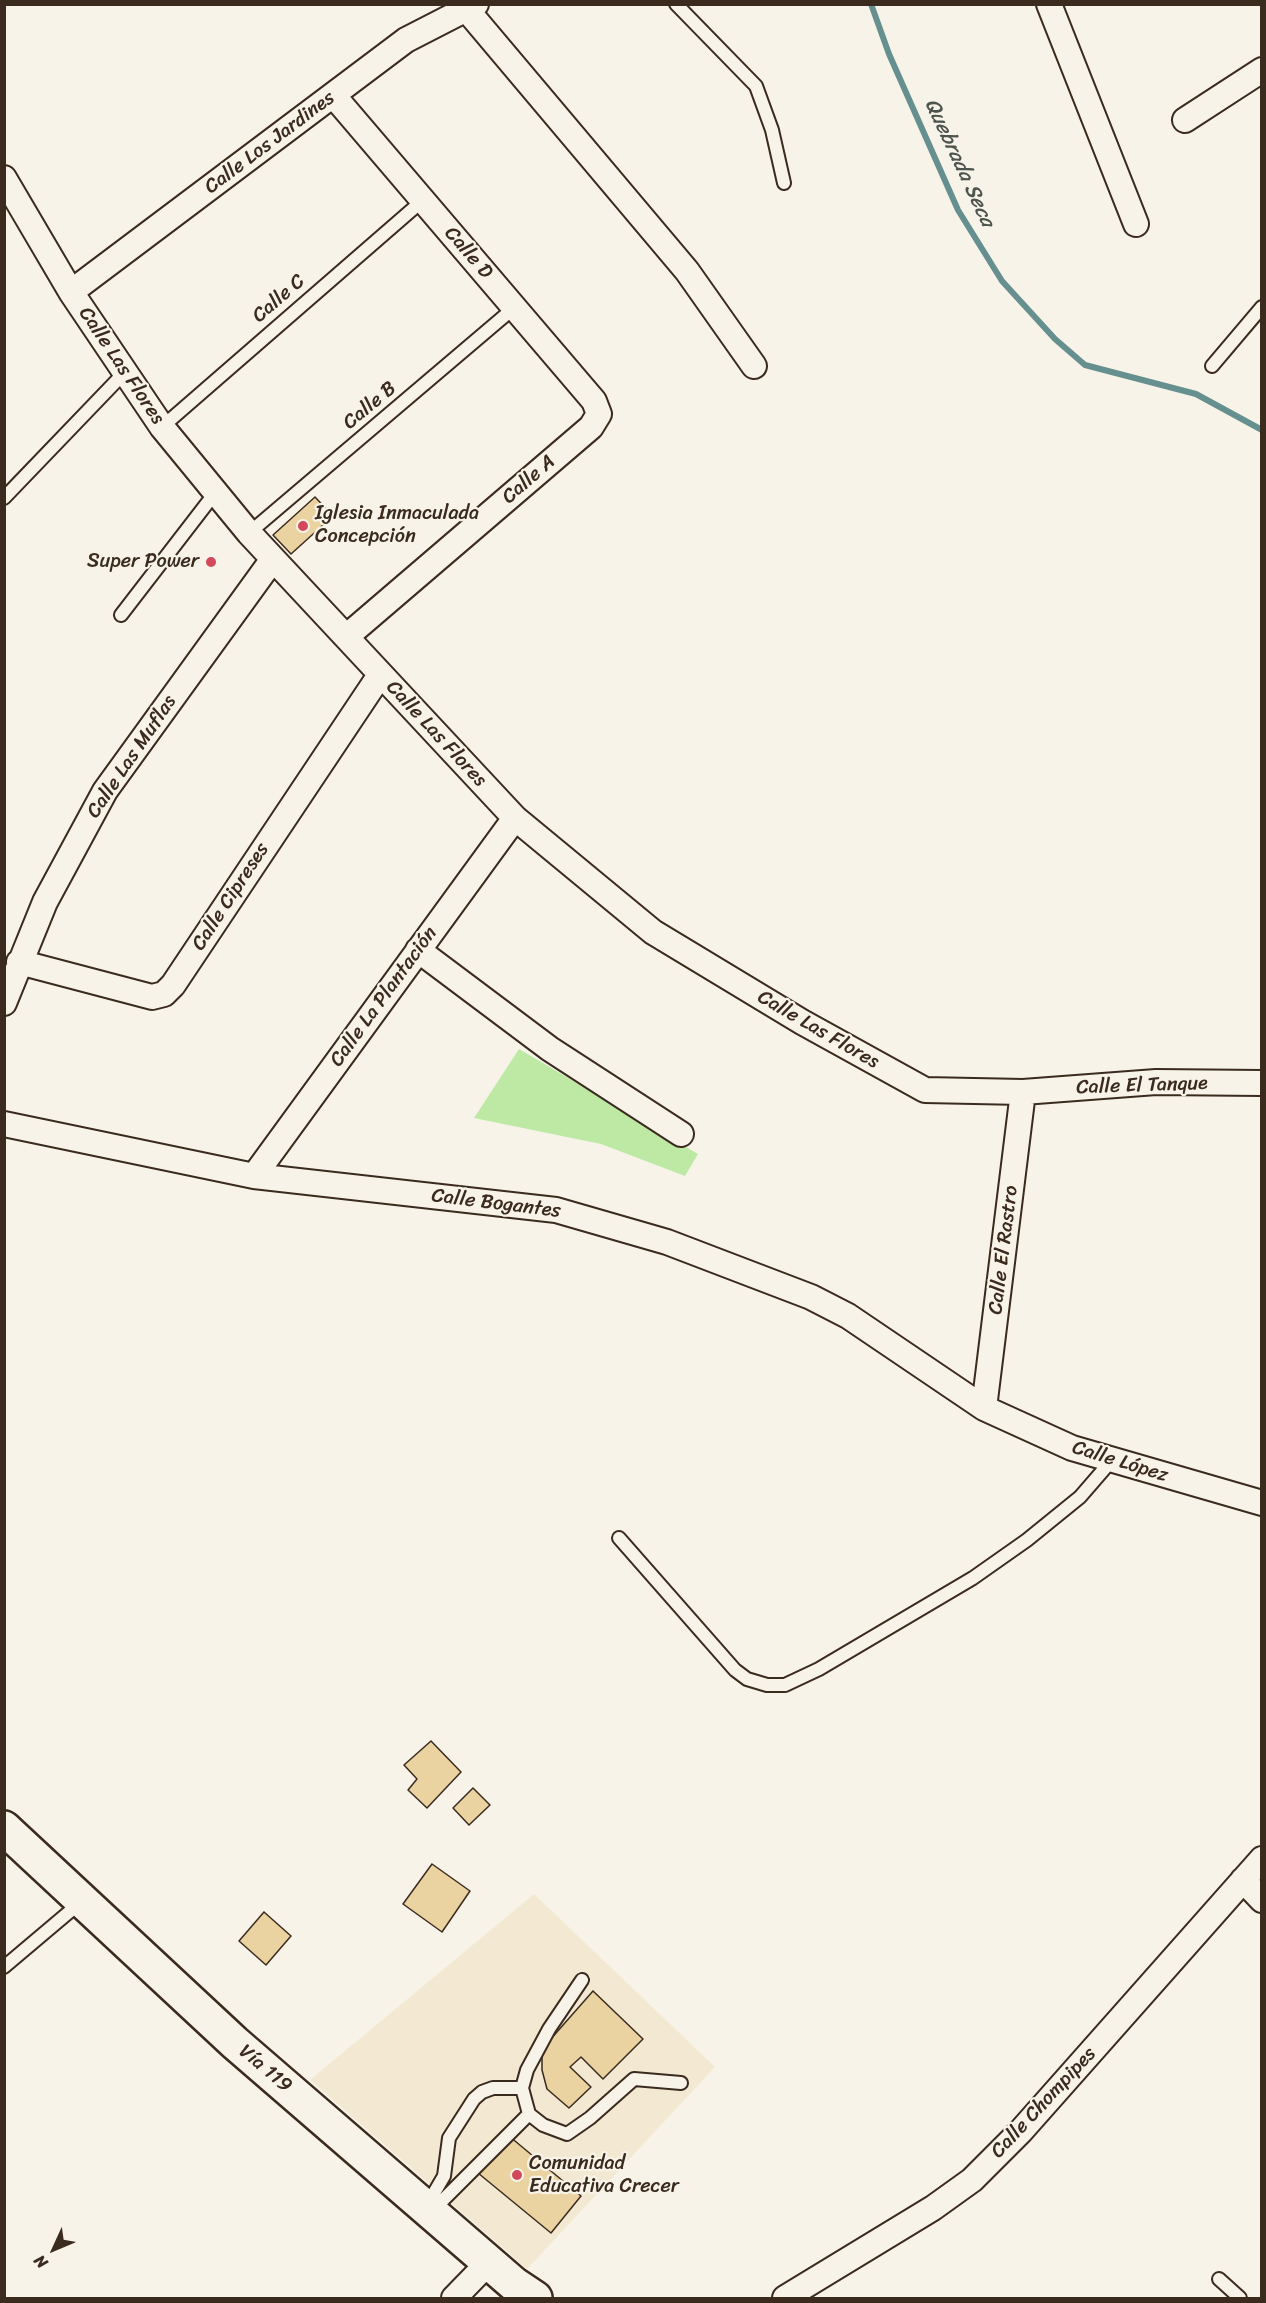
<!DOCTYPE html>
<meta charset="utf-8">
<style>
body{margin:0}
#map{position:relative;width:1266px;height:2303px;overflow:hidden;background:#f7f3e8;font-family:Sriracha,sans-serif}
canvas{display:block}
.frame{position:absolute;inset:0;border:6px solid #3b2a1e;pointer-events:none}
.north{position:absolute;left:24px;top:2219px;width:60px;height:60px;-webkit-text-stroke:4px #f7f3e8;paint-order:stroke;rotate:226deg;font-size:16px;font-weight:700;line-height:24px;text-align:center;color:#3b2a1e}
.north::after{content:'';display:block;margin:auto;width:21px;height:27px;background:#3b2a1e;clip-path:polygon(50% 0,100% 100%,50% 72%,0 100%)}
</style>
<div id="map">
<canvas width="1266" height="2303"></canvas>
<div class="frame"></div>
<div class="north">N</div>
</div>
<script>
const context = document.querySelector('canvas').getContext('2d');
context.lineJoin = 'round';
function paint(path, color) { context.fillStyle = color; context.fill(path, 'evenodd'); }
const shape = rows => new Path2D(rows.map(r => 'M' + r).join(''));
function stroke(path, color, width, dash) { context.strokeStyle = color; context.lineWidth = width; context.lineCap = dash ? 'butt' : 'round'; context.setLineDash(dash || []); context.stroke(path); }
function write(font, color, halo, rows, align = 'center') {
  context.font = font + ' Sriracha,sans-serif'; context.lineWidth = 4.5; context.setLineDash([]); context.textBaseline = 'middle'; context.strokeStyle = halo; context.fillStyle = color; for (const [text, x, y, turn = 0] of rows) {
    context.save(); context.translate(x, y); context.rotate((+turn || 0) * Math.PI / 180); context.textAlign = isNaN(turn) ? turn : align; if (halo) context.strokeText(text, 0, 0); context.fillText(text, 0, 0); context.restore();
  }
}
paint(shape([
 [534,1894,715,2067,527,2269,310,2080]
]), '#f3e9d3');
paint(shape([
 [519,1049,698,1154,685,1176,601,1144,474,1118]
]), '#bee9a5');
stroke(shape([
 [871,4,889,54,958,210,1002,281,1055,339,1085,365,1196,394,1262,430]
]), '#668f8f', 6);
const building = shape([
 [315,497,333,516,291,554,273,535,315,497],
 [431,1741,461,1772,427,1808,408,1790,417,1779,404,1765,431,1741],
 [473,1788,490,1805,469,1825,453,1808,473,1788],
 [432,1864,470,1891,442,1932,403,1904,432,1864],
 [264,1912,291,1936,266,1965,239,1941,264,1912],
 [593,1991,643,2039,603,2079,581,2057,570,2067,591,2087,569,2108,547,2089,542,2070,542,2049,593,1991],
 [509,2136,581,2196,551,2233,478,2173,509,2136]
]);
paint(building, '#ebd3a1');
stroke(building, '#3b2a1e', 1.5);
const service = shape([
 [676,4,756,86,772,130,784,183],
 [1212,366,1262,307],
 [162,427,422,201],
 [4,498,125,372],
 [249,533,515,307],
 [121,615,215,493],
 [619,1538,735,1670,747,1679,767,1685,785,1685,819,1669,973,1578,1027,1540,1080,1497,1112,1460],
 [4,1967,81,1902],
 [529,2114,543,2125,567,2134,590,2118,634,2079,681,2083],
 [427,2205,444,2176,449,2138,474,2099,482,2092,493,2088,522,2088],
 [432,2211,529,2114,522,2088,527,2070,549,2029,582,1980],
 [1219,2279,1240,2298]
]);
const minor = shape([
 [1049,4,1136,224],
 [467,10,687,271,754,366],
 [333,95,594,401,599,414,591,427,346,637],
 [1185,120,1262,70],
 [4,178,71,292,162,427,249,533,515,818,653,932,802,1022,925,1090,1023,1092,1156,1082,1262,1083],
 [71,292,406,40,476,4],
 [418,950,550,1049,681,1134],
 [19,962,152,997,164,994,173,985,380,675],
 [4,1003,45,902,105,791,273,559],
 [4,1124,254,1176,556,1210,667,1242,811,1297,848,1316,984,1408,1072,1448,1262,1503],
 [254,1176,515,818],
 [984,1408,1023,1092],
 [1243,1880,1262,1900],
 [454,2298,490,2261],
 [785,2298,933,2208,972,2180,1021,2131,1262,1859]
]);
const secondary = shape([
 [4,1828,234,2042,514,2284,535,2298]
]);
stroke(service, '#3b2a1e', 16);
stroke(minor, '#3b2a1e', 28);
stroke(secondary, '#3b2a1e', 38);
stroke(service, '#f7f3e8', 12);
stroke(minor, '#f7f3e8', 24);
stroke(secondary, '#f7f3e8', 33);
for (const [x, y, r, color] of [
 [303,526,6,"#d1495b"],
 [211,562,6,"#d1495b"],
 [517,2175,6,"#d1495b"]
]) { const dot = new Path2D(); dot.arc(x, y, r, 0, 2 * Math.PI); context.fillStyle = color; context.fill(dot); stroke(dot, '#f7f3e8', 2); }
write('20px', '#3b2a1e', '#f7f3e8', [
 ["Calle Los Jardines",270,143,-37],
 ["Calle D",468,253,49],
 ["Calle C",279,299,-41],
 ["Calle Las Flores",121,366,56],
 ["Calle B",370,406,-40],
 ["Calle A",529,480,-41],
 ["Calle Las Flores",436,734,47],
 ["Calle Las Muflas",132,757,-56],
 ["Calle Cipreses",231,897,-57],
 ["Calle La Plantación",384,997,-54],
 ["Calle Las Flores",818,1030,30],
 ["Calle El Tanque",1142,1086,-2],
 ["Calle Bogantes",496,1204,7],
 ["Calle El Rastro",1004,1250,-83],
 ["Calle López",1120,1462,17],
 ["Vía 119",265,2069,40],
 ["Calle Chompipes",1044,2103,-47]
]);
write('20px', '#3b2a1e', '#f7f3e8', [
 ["Iglesia Inmaculada",315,514],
 ["Concepción",315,537],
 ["Super Power",199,562,"right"],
 ["Comunidad",529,2164],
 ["Educativa Crecer",529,2187]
], 'left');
write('italic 21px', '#4d544d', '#f7f3e8', [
 ["Quebrada Seca",959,163,65]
]);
</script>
